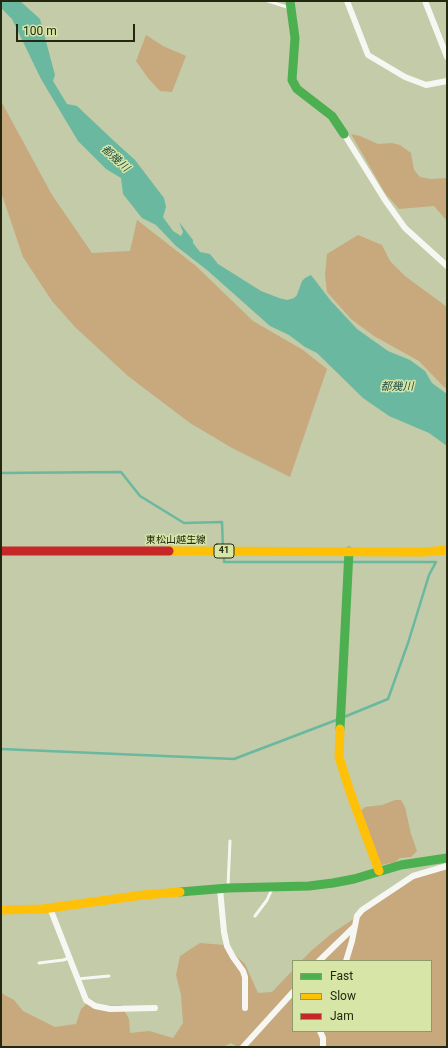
<!DOCTYPE html>
<meta charset="utf-8">
<style>
body{margin:0}
#map{position:relative;width:448px;height:1048px;overflow:hidden;background:#c3cba8;font-family:Roboto,sans-serif}
canvas{display:block}
.frame{position:absolute;inset:0;border:2px solid #23280f;pointer-events:none}
.legend{position:absolute;left:292px;top:960px;width:140px;height:72px;box-sizing:border-box;background:#d7e6a6;border:1px solid #8f9a6a;margin:0;padding:5px 7px;list-style:none;font-size:12px;color:#23280f}
.legend li{display:flex;align-items:center;gap:8px;height:20px}
.legend b{width:20px;border:1px solid #8f9a6a}
.scale{position:absolute;left:16px;top:24px;width:119px;height:18px;box-sizing:border-box;border:2px solid #23280f;border-top:0;padding-left:5px;font-size:12px;line-height:14px;white-space:nowrap;color:#23280f;-webkit-text-stroke:3px #d7e6a6;paint-order:stroke}
</style>
<div id="map">
<canvas width="448" height="1048"></canvas>
<div class="frame"></div>
<ul class="legend">
<li><b style="height:5px;background:#4caf50"></b>Fast</li>
<li><b style="height:5px;background:#ffc107"></b>Slow</li>
<li><b style="height:5px;background:#c62828"></b>Jam</li>
</ul>
<div class="scale">100 m</div>
</div>
<script>
const context = document.querySelector('canvas').getContext('2d');
context.lineJoin = 'round';
function paint(path, color) { context.fillStyle = color; context.fill(path, 'evenodd'); }
const shape = rows => new Path2D(rows.map(r => 'M' + r).join(''));
function stroke(path, color, width, dash) { context.strokeStyle = color; context.lineWidth = width; context.lineCap = dash ? 'butt' : 'round'; context.setLineDash(dash || []); context.stroke(path); }
function write(font, color, halo, rows, align = 'center') {
  context.font = font + ' Roboto,"Noto Sans JP",sans-serif'; context.lineWidth = 3; context.setLineDash([]); context.textBaseline = 'middle'; context.strokeStyle = halo; context.fillStyle = color; for (const [text, x, y, turn = 0] of rows) {
    context.save(); context.translate(x, y); context.rotate((+turn || 0) * Math.PI / 180); context.textAlign = isNaN(turn) ? turn : align; if (halo) context.strokeText(text, 0, 0); context.fillText(text, 0, 0); context.restore();
  }
}
paint(shape([
 [146,35,163,46,186,56,172,92,160,91,148,78,136,61],
 [1,101,52,195,92,253,130,251,137,220,196,266,253,321,303,350,327,369,290,477,232,448,190,423,128,376,75,327,52,301,23,257,1,192],
 [351,134,360,136,378,144,392,143,400,145,411,153,414,170,420,177,431,179,447,178,447,221,434,206,399,209,385,193],
 [358,235,382,245,390,261,405,276,447,307,447,389,443,386,419,361,374,336,351,319,327,292,325,275,327,254],
 [395,800,401,800,405,807,411,834,417,851,411,857,400,858,395,862,381,865,361,811,365,807,382,805],
 [447,869,447,1047,238,1047,231,1043,223,1047,1,1047,1,993,14,1000,23,1011,55,1027,76,1024,81,1009,89,1002,105,1006,121,1005,129,1019,130,1033,149,1031,173,1038,183,1023,181,995,176,975,180,956,200,943,224,945,245,964,258,993,272,992,293,970,293,1031,431,1031,431,961,301,961,311,951,331,934,415,878]
]), '#c8a87d');
paint(shape([
 [1,1,20,1,40,19,55,75,53,81,67,104,77,106,114,141,135,160,164,198,166,207,163,217,173,231,181,236,183,232,179,222,193,240,193,243,200,252,210,254,218,264,261,291,279,298,287,300,294,298,297,295,302,281,305,278,311,275,331,301,357,329,388,351,410,360,425,371,432,383,447,394,447,446,429,433,389,416,363,398,317,353,305,347,289,335,270,326,207,270,176,246,156,225,142,218,123,194,121,178,106,169,78,141,41,79,12,19,1,8]
]), '#6ab8a0');
stroke(shape([
 [1,473,121,472,140,496,184,523,222,522,223,549],
 [224,554,224,562,346,562],
 [351,562,436,562],
 [344,717,388,699,408,643,429,575,436,562],
 [1,749,234,759,339,719]
]), '#6ab8a0', 2.5);
stroke(shape([
 [268,1,290,8],
 [228,886,230,841],
 [255,916,267,900,272,889],
 [39,963,63,960,69,958],
 [77,979,109,976]
]), '#f6f7f2', 3);
stroke(shape([
 [347,1,368,55,405,77,426,85,447,81],
 [425,1,447,57],
 [344,134,385,200,405,228,447,266],
 [220,889,224,932,227,946,233,957,243,971,245,977,245,1008],
 [50,908,86,1000,95,1006,110,1009,155,1008],
 [319,961,354,927],
 [346,961,352,941,357,916,362,910,413,876,447,866],
 [320,1031,323,1038,323,1047],
 [243,1047,293,992]
]), '#f6f7f2', 6);
stroke(shape([
 [290,1,295,38,292,80,297,89,332,116,344,134],
 [340,729,349,551],
 [180,892,228,888,309,886,333,883,354,879,401,865,447,858]
]), '#4caf50', 9);
stroke(shape([
 [169,551,424,552,447,550],
 [340,729,339,757,350,792,379,871],
 [1,910,43,909,143,895,180,892]
]), '#ffc107', 9);
stroke(shape([
 [1,551,169,551]
]), '#c62828', 9);
for (const [x, y, w] of [
 [224,551,20]
]) { const box = new Path2D(); box.roundRect(x - w / 2, y - 7, w, 14, 3); context.fillStyle = '#d7e6a6'; context.fill(box); stroke(box, '#23280f', 1); }
write('bold 9px', '#23280f', null, [
 ["41",224,551]
]);
write('10px', '#23280f', '#d7e6a6', [
 ["東松山越生線",176,540]
]);
write('italic 11px', '#204f46', '#d7e6a6', [
 ["都幾川",115,159,42],
 ["都幾川",397,387]
]);
</script>
